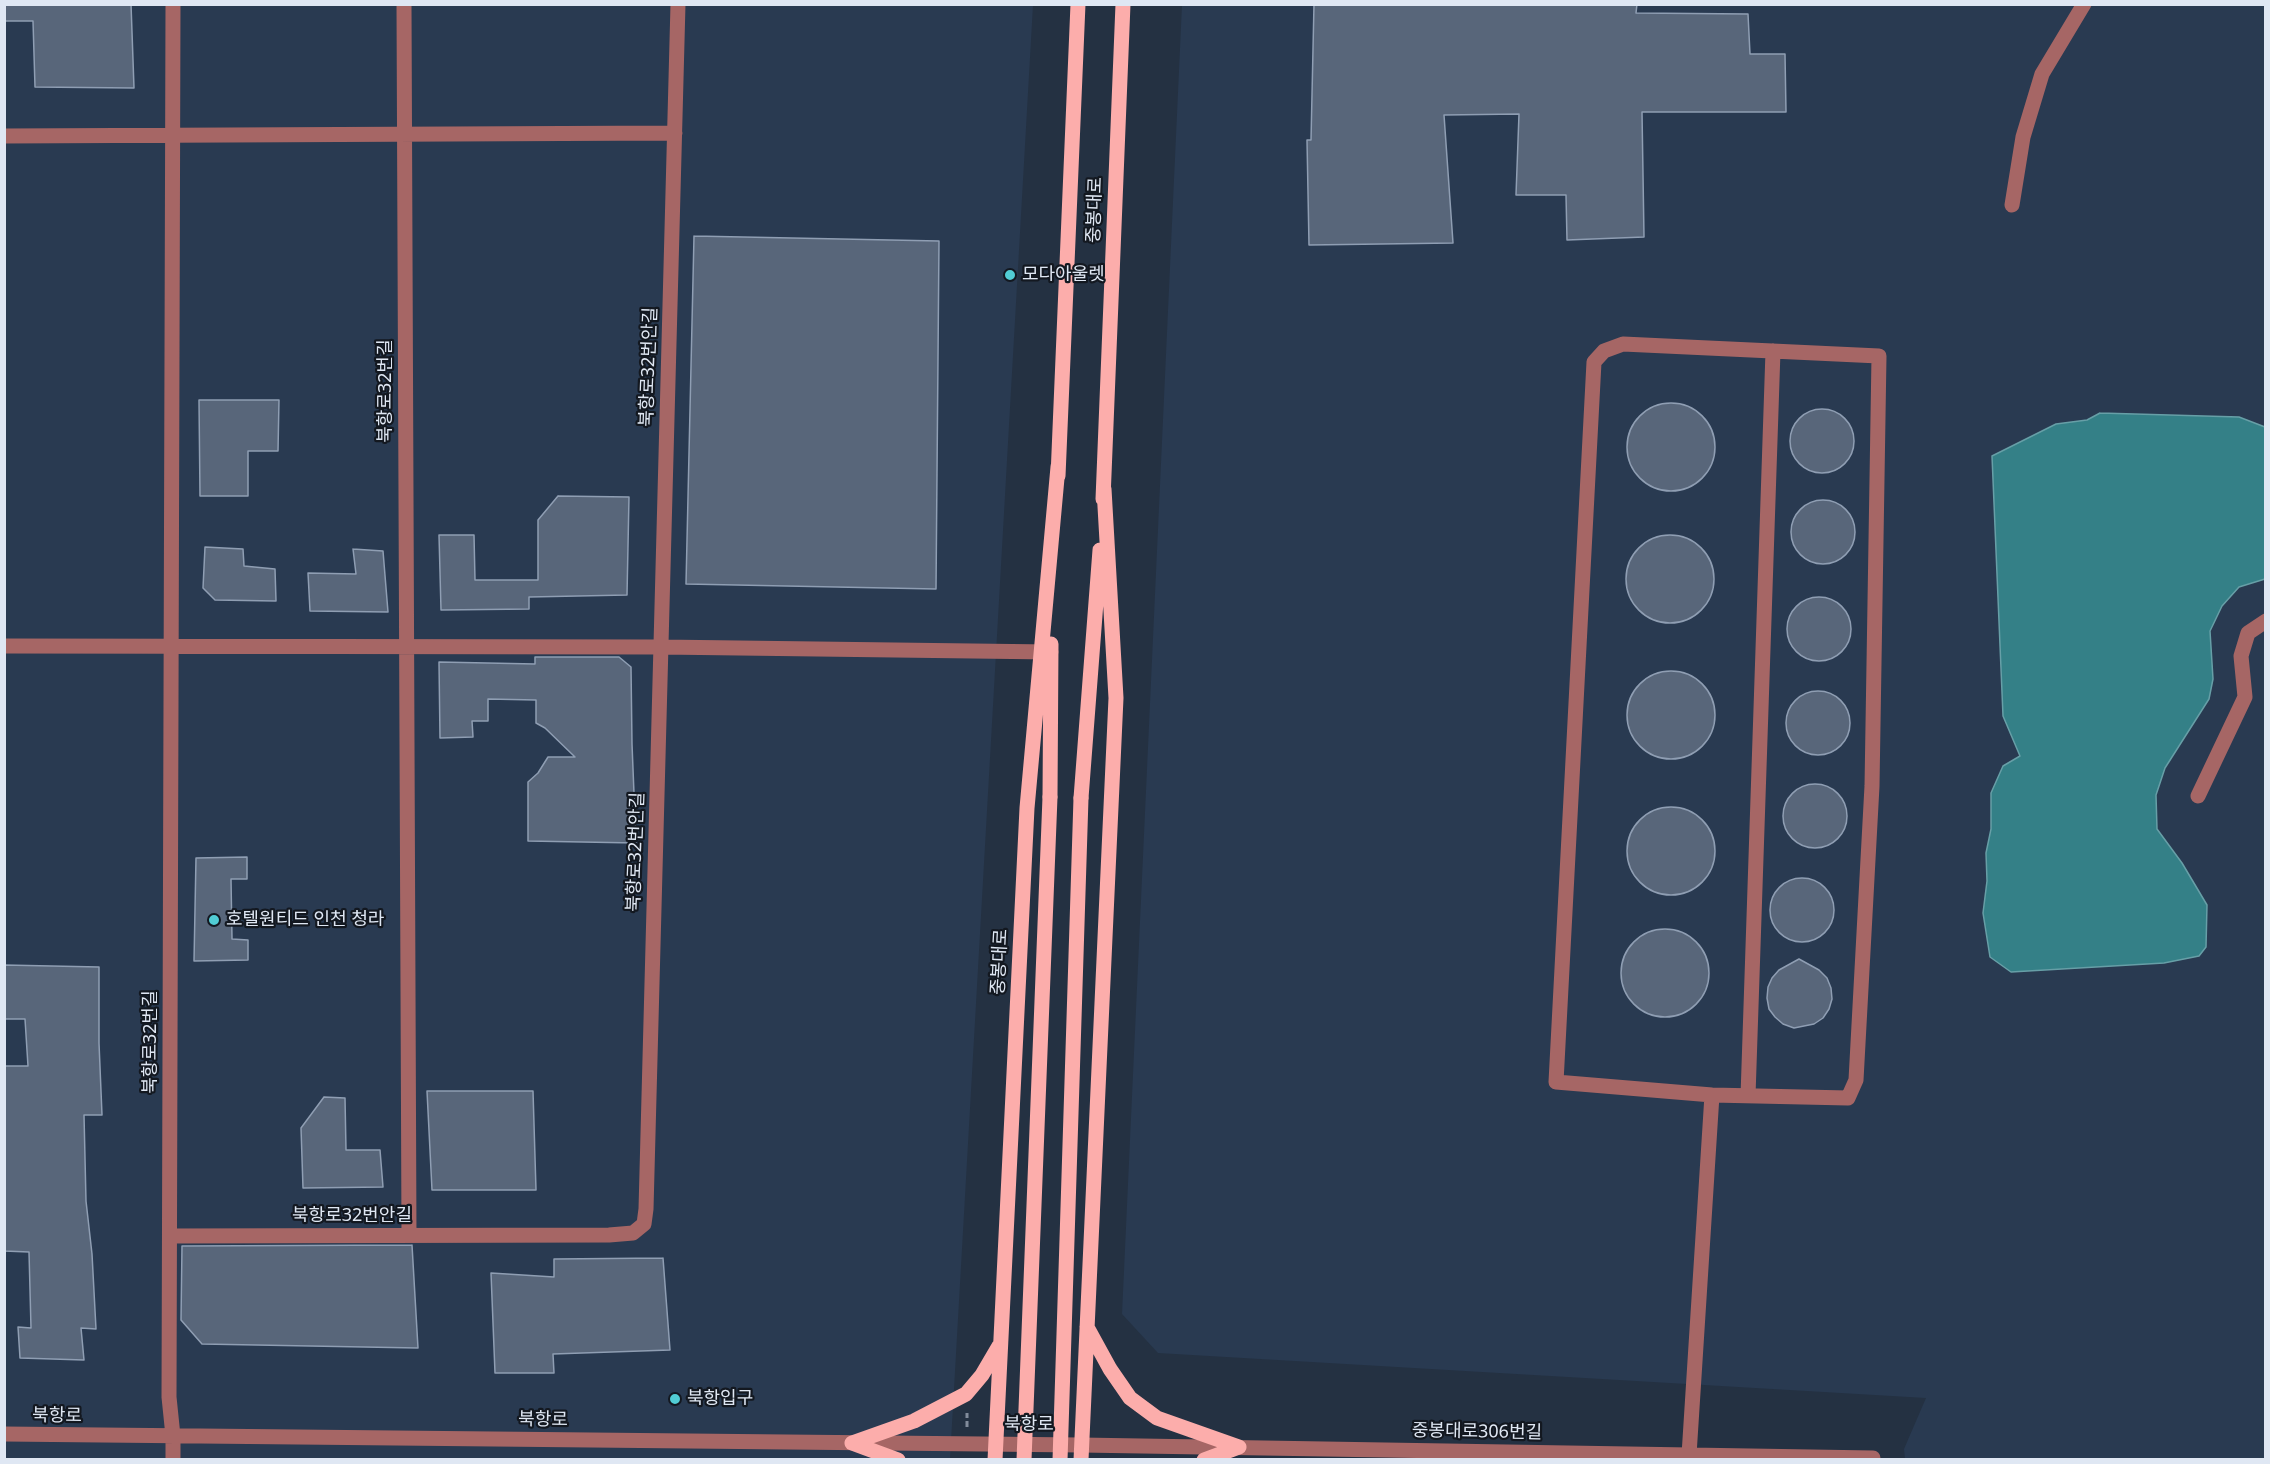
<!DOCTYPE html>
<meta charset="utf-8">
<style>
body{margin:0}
#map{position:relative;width:2270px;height:1464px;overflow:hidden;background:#243142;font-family:"Noto Sans",sans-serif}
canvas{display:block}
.frame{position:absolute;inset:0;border:6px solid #dfe7f3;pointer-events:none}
</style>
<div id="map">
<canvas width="2270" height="1464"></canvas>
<div class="frame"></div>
</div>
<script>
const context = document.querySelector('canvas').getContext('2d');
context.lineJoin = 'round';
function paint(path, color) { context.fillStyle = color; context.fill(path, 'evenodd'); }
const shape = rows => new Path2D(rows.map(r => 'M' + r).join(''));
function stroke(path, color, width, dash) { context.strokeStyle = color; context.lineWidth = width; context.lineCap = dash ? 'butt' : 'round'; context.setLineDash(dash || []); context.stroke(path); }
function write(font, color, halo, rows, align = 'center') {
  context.font = font + ' "Noto Sans","Noto Sans KR",sans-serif'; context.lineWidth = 4.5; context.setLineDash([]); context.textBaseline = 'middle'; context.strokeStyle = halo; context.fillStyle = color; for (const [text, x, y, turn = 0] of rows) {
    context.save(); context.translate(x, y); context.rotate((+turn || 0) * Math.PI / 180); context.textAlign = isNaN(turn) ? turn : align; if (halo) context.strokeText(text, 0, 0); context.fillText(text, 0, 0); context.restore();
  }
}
paint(shape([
 [5,5,1033,5,950,1459,5,1460],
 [1182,5,2265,5,2265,1459,1905,1459,1904,1449,1926,1398,1158,1353,1122,1314]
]), '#293a51');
const water = shape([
 [2100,413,2239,417,2265,427,2265,579,2239,587,2222,606,2210,631,2213,679,2209,699,2165,768,2156,795,2157,829,2182,863,2207,905,2206,947,2199,956,2164,963,2011,972,1990,957,1983,913,1987,881,1986,853,1991,829,1991,793,2003,766,2020,756,2003,716,1992,456,2056,424,2087,420,2100,413]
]);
paint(water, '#348087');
stroke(water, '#679fa7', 1.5);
const building = shape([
 [4,4,131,4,134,88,35,87,33,21,4,21,4,4],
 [1314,4,1637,4,1636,13,1748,14,1750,54,1785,54,1786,112,1642,112,1644,237,1567,240,1566,195,1516,195,1519,114,1444,115,1453,243,1309,245,1307,140,1311,140,1314,4],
 [694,236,939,241,936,589,686,584,694,236],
 [199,400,279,400,278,451,248,451,248,496,200,496,199,400],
 '1627 447a44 44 0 1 1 88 0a44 44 0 1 1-88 0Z',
 '1790 441a32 32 0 1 1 64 0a32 32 0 1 1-64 0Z',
 [558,496,629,497,627,595,529,597,529,609,441,610,439,535,474,535,475,580,538,580,538,520,558,496],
 '1791 532a32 32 0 1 1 64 0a32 32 0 1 1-64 0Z',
 '1626 579a44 44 0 1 1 88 0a44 44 0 1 1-88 0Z',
 [205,547,243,549,244,566,275,569,276,601,215,600,203,588,205,547],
 [353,549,383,551,388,612,310,611,308,573,356,574,353,549],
 '1787 629a32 32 0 1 1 64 0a32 32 0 1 1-64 0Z',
 [535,657,619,657,631,667,632,744,636,843,528,841,528,782,538,773,548,757,575,757,545,728,536,723,536,700,488,699,488,721,472,721,473,737,440,738,439,662,535,664,535,657],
 '1627 715a44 44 0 1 1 88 0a44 44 0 1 1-88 0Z',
 '1786 723a32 32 0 1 1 64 0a32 32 0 1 1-64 0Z',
 '1783 816a32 32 0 1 1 64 0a32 32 0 1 1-64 0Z',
 '1627 851a44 44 0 1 1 88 0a44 44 0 1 1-88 0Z',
 [247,857,247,879,231,879,232,939,248,940,248,960,194,961,196,858,247,857],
 '1770 910a32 32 0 1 1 64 0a32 32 0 1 1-64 0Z',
 '1621 973a44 44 0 1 1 88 0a44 44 0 1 1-88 0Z',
 [1799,959,1819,970,1827,978,1831,988,1832,999,1829,1009,1823,1018,1814,1024,1794,1028,1783,1024,1775,1017,1769,1009,1767,998,1768,987,1772,978,1779,970,1799,959],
 [4,965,99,967,99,1043,102,1115,84,1115,86,1201,92,1254,96,1329,81,1328,84,1360,20,1358,18,1327,31,1328,29,1252,4,1251,4,1066,28,1066,25,1019,4,1019,4,965],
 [427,1091,533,1091,536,1190,432,1190,427,1091],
 [324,1097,345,1098,346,1150,380,1150,383,1187,303,1188,301,1128,324,1097],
 [412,1245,418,1348,202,1344,181,1320,182,1246,412,1245],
 [663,1258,670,1350,553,1354,554,1373,495,1373,491,1273,554,1277,554,1259,663,1258]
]);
paint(building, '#58667a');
stroke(building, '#8f9eb3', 1.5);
stroke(shape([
 [967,1427,967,1413]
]), '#828c9b', 3, [6, 3]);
stroke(shape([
 [173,4,169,1397,173,1436,173,1460],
 [404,4,409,1235],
 [4,136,675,133],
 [2012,205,2023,137,2042,74,2084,4],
 [1623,344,1879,356,1872,786,1856,1080,1848,1098,1712,1095,1556,1082,1594,362,1604,351,1623,344],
 [4,646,661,647,1051,652],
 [2198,796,2245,697,2241,656,2248,633,2266,621],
 [1748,1096,1773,351],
 [170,1236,609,1235,633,1233,644,1224,646,1209,678,4],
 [4,1434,1081,1445,1873,1458],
 [1689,1455,1712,1095]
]), '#a66665', 15);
stroke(shape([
 [1058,476,1078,4],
 [1103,499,1123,4],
 [1050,797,1051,644],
 [1081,798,1100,550],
 [1087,1327,1110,1369,1130,1398,1157,1418,1239,1447],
 [852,1443,914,1421,966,1394,982,1375,999,1346],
 [852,1443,898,1460],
 [995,1460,1027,808,1058,467],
 [1081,1460,1116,698,1104,489],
 [1204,1460,1239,1447]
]), '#fcadab', 15);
stroke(shape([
 [1024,1460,1050,797],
 [1060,1460,1081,798]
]), '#fcadab', 15);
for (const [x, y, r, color] of [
 [1010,275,6,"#51ccd4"],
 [214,920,6,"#51ccd4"],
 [675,1399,6,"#51ccd4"]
]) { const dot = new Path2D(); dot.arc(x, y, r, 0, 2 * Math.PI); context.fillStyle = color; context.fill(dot); stroke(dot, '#131820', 2); }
write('18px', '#dfe7f3', '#131820', [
 ["중봉대로",1095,210,-88],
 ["북항로32번안길",649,367,-88],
 ["북항로32번길",386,391,-90],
 ["북항로32번안길",636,852,-88],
 ["중봉대로",1000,962,-87],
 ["북항로32번길",151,1042,-90],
 ["북항로32번안길",352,1216],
 ["북항로",57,1416,1],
 ["북항로",543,1420,1],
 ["북항로",1029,1425],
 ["중봉대로306번길",1477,1432,1]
]);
write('18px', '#dfe7f3', '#131820', [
 ["모다아울렛",1022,275],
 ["호텔원티드 인천 청라",226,920],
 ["북항입구",687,1399]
], 'left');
</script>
